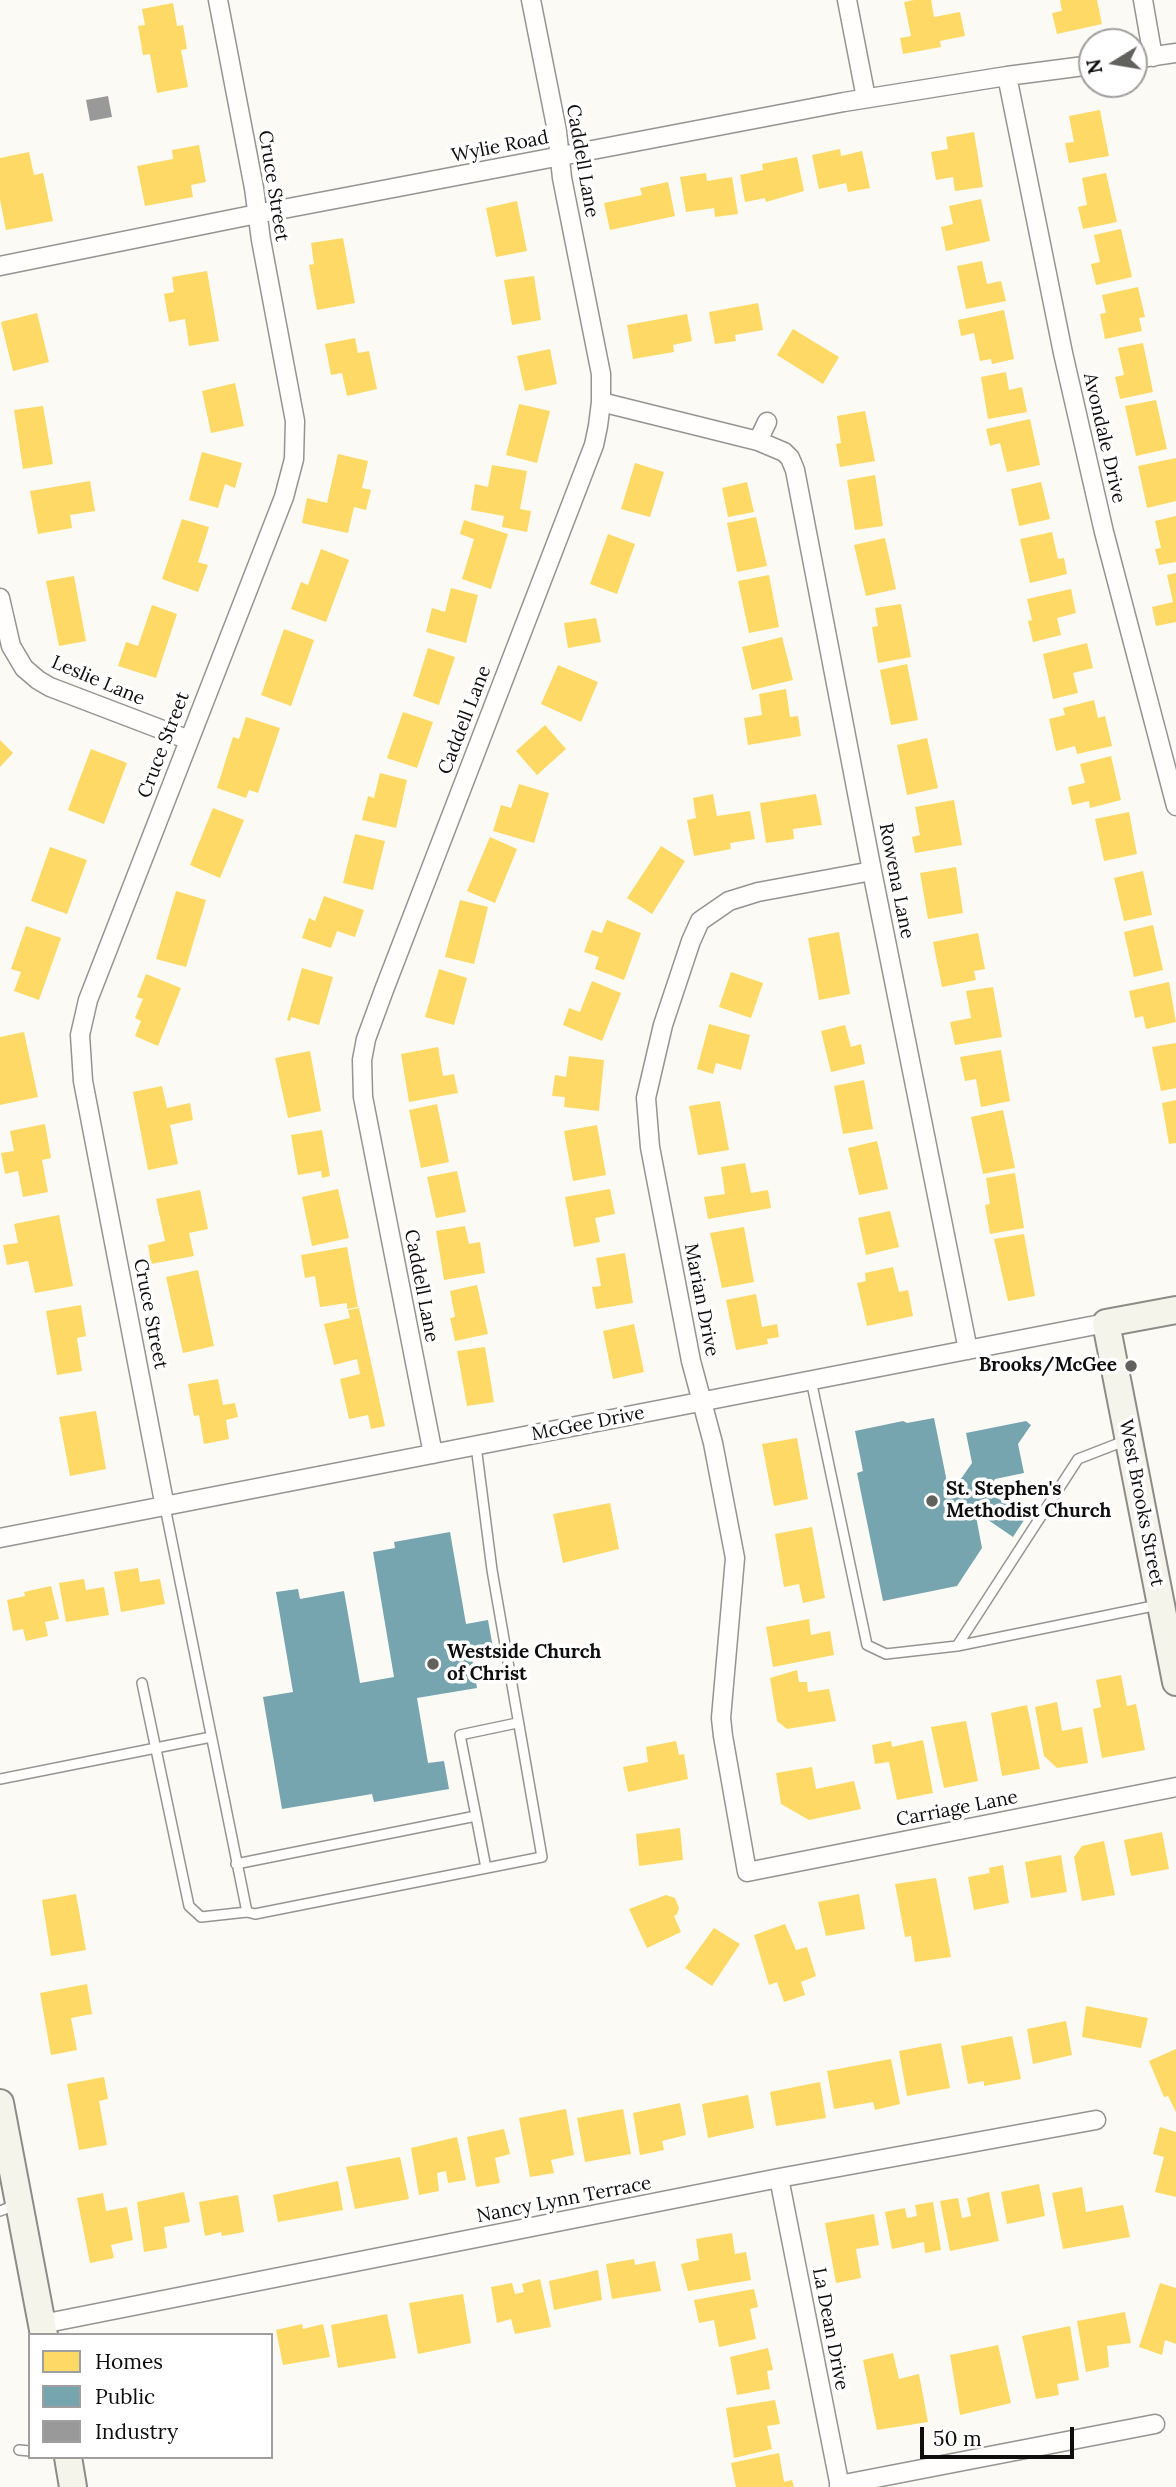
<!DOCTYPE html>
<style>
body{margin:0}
#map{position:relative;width:1176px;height:2487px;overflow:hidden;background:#fcfaf4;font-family:Lora,serif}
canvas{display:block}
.legend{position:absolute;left:28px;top:2333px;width:245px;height:126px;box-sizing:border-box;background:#fff;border:2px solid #9f9f9f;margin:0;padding:9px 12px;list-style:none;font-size:21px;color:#0e0e0e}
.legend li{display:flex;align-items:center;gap:14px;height:35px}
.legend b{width:35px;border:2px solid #9f9f9f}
.north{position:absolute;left:1078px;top:28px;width:70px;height:70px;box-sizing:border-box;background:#fff;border:2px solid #9f9f9f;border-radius:50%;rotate:259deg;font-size:19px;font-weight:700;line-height:28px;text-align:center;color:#0e0e0e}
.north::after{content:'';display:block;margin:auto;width:24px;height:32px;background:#61615e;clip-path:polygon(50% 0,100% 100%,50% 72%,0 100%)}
.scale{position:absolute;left:920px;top:2427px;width:154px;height:32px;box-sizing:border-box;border:4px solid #0e0e0e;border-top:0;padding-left:9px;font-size:21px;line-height:24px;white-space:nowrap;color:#0e0e0e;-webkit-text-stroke:5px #fff;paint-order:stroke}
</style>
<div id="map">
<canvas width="1176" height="2487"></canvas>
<ul class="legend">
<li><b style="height:19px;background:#ffd966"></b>Homes</li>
<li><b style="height:19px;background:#76a5af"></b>Public</li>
<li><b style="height:19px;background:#999"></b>Industry</li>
</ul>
<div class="north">N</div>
<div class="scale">50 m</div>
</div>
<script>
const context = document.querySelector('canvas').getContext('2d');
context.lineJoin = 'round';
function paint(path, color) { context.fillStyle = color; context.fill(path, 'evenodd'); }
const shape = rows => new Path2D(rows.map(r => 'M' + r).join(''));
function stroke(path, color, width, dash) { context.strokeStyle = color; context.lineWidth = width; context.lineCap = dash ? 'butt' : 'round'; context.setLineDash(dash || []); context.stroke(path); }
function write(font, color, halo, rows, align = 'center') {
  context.font = font + ' Lora,serif'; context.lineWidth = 7; context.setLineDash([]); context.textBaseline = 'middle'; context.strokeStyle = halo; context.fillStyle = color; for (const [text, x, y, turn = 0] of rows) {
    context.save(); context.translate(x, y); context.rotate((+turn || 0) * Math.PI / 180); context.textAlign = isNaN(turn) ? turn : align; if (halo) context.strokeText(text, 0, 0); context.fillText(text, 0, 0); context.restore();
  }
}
paint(shape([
 [914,0,931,0,934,17,960,12,965,36,940,41,941,47,903,54,900,38,911,36,904,2],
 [1060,0,1097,0,1102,24,1057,34,1052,13,1062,11],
 [173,3,177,26,183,25,187,49,181,50,188,87,157,93,150,54,143,55,138,26,145,25,142,9],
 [1100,110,1109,156,1069,163,1065,143,1074,142,1069,116],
 [974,132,983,187,955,191,953,177,936,180,931,152,948,149,946,137],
 [199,145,206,182,191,185,193,197,145,206,137,166,173,159,172,150],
 [840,149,841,156,862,151,870,188,848,192,846,183,819,189,812,155],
 [29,152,34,175,43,173,53,221,6,230,0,200,0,158],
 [797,157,804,191,766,202,765,198,745,202,740,175,763,170,762,164],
 [706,173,707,181,732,177,738,214,715,217,714,208,686,212,680,177],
 [1106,173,1117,222,1083,229,1078,207,1087,205,1082,178],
 [668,182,675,216,610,230,604,203,642,195,640,188],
 [981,199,990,241,946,251,941,227,953,224,949,206],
 [517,201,527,251,496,257,486,208],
 [1121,229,1132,277,1096,285,1091,264,1100,262,1094,235],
 [343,238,355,303,317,310,309,265,314,264,311,243],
 [982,261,987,284,1001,281,1006,301,966,309,957,266],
 [207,271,219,341,189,346,185,319,169,322,164,294,174,292,172,277],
 [534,276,541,320,512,325,504,280],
 [1138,287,1145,317,1139,318,1142,331,1105,339,1100,314,1106,313,1102,295],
 [758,303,763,330,735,335,736,341,715,344,709,312],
 [1004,310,1014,359,992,364,991,359,980,361,974,333,961,336,958,320],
 [37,313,49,362,13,371,1,322],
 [687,314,692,341,673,345,674,352,633,359,627,325],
 [793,329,839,357,823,384,777,355],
 [355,338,358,353,369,351,377,389,347,396,342,373,331,375,325,344],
 [1143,343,1153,392,1120,399,1115,377,1124,375,1118,348],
 [550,349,557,384,525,391,517,356],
 [1006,372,1009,390,1022,387,1027,412,988,419,981,377],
 [235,383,244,426,211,433,202,391],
 [1156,400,1167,449,1136,456,1125,406],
 [519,404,550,411,537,463,506,455],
 [43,406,53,464,23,469,14,410],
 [865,411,875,461,840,467,836,444,841,443,837,416],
 [1030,419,1040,465,1007,472,1000,443,990,446,986,429],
 [202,452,242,463,235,488,225,484,218,508,189,500],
 [338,454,368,461,362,488,371,490,366,510,354,507,348,533,302,523,307,498,327,503],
 [1176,458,1176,501,1147,508,1138,466],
 [635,463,664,472,650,517,621,509],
 [492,465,527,471,520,509,531,511,527,532,502,527,504,516,471,510,475,484,488,487],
 [875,475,883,526,855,530,847,480],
 [90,481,95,511,70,515,72,528,38,534,30,491],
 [747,482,754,512,728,517,722,488],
 [1041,482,1050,519,1019,526,1011,489],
 [1176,516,1176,562,1159,565,1155,549,1161,548,1155,521],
 [756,517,767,566,737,572,727,523],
 [182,519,209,527,198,562,208,565,198,592,162,579],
 [464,520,508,534,491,589,462,579,474,539,460,534],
 [1052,532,1058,559,1064,558,1067,574,1030,583,1020,539],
 [608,534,635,544,617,594,590,584],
 [885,538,896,589,866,596,854,545],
 [321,549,349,560,326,622,291,609,301,582,308,585],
 [1176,573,1176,622,1156,626,1152,607,1173,602,1167,575],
 [769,575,779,627,749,633,738,581],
 [74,576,86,641,59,646,46,581],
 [451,588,478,595,466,643,426,632,432,608,445,612],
 [1071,589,1076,613,1057,618,1061,635,1033,642,1028,621,1032,620,1027,599],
 [901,604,911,657,878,663,872,627,878,626,875,608],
 [152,605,177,614,156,678,118,666,126,642,138,646],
 [596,618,601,642,568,648,564,623],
 [284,629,314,640,291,706,261,695],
 [782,637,793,680,752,690,742,647],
 [1087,643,1093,668,1073,673,1078,693,1053,699,1043,654],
 [428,648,455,657,439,705,413,696],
 [907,664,918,720,891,725,880,670],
 [558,665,598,682,581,722,541,704],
 [786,689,790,717,798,716,801,736,748,745,744,718,762,715,759,694],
 [1094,700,1098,718,1105,716,1112,746,1077,754,1075,746,1056,751,1049,719,1065,715,1063,708],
 [403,712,433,722,417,768,387,758],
 [246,717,280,728,258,793,249,790,246,798,217,788,233,737,239,739],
 [545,725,566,749,537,775,516,751],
 [927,738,938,788,907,795,897,745],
 [0,740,13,753,0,767],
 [91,749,127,763,104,824,68,810],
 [1111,756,1121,800,1090,808,1089,801,1072,805,1068,787,1085,783,1080,764],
 [380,773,407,780,396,828,362,820,368,796,374,798],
 [519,784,549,793,534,843,493,831,501,805,511,808],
 [713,794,717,816,750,811,755,839,730,843,731,849,694,856,687,820,696,818,693,798],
 [816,794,822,825,793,829,794,839,766,843,760,803],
 [954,800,962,845,915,853,912,837,920,835,915,807],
 [213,808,244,820,220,878,190,865],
 [1129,812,1137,854,1104,861,1095,819],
 [355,834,385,841,373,890,343,883],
 [490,837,517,849,495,903,467,891],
 [661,846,685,861,652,914,627,898],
 [50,847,87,860,67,914,31,901],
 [956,867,963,913,928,919,920,873],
 [1143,871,1152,915,1124,921,1114,878],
 [176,891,206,900,186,967,156,959],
 [324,896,364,910,355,937,337,931,331,948,302,938,309,918,315,921],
 [460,900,488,907,474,964,445,957],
 [607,920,641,933,624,980,595,969,599,957,584,952,592,930,602,933],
 [1153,925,1163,970,1134,977,1124,932],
 [26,926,61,938,39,1000,14,991,21,972,11,969],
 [839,932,850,994,819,1000,808,938],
 [978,933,985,969,974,971,976,980,942,987,933,942],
 [302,968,333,977,319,1025,291,1017,290,1021,287,1020],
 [439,969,467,978,454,1025,425,1017],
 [731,972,763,983,751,1018,719,1007],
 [146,974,181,988,158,1046,135,1036,141,1021,135,1018,143,999,137,997],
 [592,981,621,993,602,1041,563,1025,569,1008,580,1012],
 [1169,982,1176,1022,1146,1029,1143,1016,1135,1018,1129,991],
 [993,987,1002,1037,955,1045,950,1022,971,1018,966,991],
 [709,1024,750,1035,741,1070,716,1063,713,1074,697,1069],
 [845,1025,851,1047,861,1044,865,1064,831,1072,821,1031],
 [24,1032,38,1097,0,1105,0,1037],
 [1176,1043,1176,1088,1161,1091,1152,1047],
 [438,1047,443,1076,454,1074,458,1093,409,1102,401,1054],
 [1001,1050,1010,1101,981,1107,976,1079,965,1081,960,1057],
 [310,1051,321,1111,288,1118,275,1058],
 [569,1056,604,1060,599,1111,564,1107,565,1097,552,1096,555,1075,566,1077],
 [864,1080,873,1129,843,1134,834,1086],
 [162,1086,167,1108,190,1103,193,1120,170,1125,178,1164,148,1170,133,1092],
 [1176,1100,1176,1143,1169,1144,1162,1103],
 [720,1101,729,1150,698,1155,689,1106],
 [437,1104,449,1162,421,1168,409,1110],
 [1003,1110,1015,1168,983,1174,971,1117],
 [45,1124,51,1158,42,1160,48,1192,23,1197,18,1171,5,1174,1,1153,14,1151,10,1131],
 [597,1125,606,1175,573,1181,564,1131],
 [322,1130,330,1176,322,1178,321,1171,298,1175,291,1135],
 [877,1141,888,1189,859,1195,848,1148],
 [745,1163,751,1193,768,1190,771,1208,708,1219,704,1197,725,1194,721,1167],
 [457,1171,466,1212,436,1218,427,1177],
 [1015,1173,1024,1228,990,1234,985,1205,990,1204,986,1178],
 [338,1189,349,1238,312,1246,302,1197],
 [610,1189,615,1214,595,1218,600,1242,574,1247,565,1197],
 [200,1190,208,1229,189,1233,194,1256,151,1264,148,1245,165,1241,156,1199],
 [890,1211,899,1247,866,1255,858,1218],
 [59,1215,73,1286,35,1293,28,1261,7,1265,3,1245,18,1243,14,1224],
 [465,1226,469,1244,480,1242,485,1273,444,1280,436,1231],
 [744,1227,754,1282,722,1288,710,1233],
 [1024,1234,1035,1296,1008,1301,994,1239],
 [347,1247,358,1307,347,1309,347,1303,320,1307,315,1276,305,1278,301,1255],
 [625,1253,633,1303,596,1309,592,1287,601,1286,596,1258],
 [893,1267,899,1292,908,1290,913,1316,867,1326,857,1283,866,1281,865,1273],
 [198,1270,214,1346,183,1353,166,1277],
 [477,1285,488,1334,455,1341,450,1318,455,1317,450,1291],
 [756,1294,762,1327,777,1324,779,1337,767,1339,768,1344,736,1350,726,1300],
 [81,1305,86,1336,77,1338,82,1371,57,1375,46,1311],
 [359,1308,385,1426,371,1429,368,1415,349,1419,340,1379,360,1374,357,1359,334,1365,324,1324,350,1318,348,1310],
 [634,1324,644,1372,613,1379,603,1331],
 [485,1347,494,1402,467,1406,457,1351],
 [218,1379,223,1405,235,1403,238,1417,226,1420,229,1439,204,1444,199,1415,194,1416,188,1384],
 [96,1411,106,1469,70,1476,59,1417],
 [797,1438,808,1499,774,1506,762,1444],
 [610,1503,619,1549,563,1563,553,1514],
 [812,1527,825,1598,803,1603,799,1584,784,1587,775,1534],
 [138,1568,140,1582,160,1579,165,1604,121,1612,114,1572],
 [84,1579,86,1590,104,1587,109,1615,66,1622,59,1583],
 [51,1586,59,1619,45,1622,48,1636,26,1641,23,1629,13,1631,7,1600,25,1596,24,1592],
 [809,1619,811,1635,830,1631,834,1655,773,1667,766,1627],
 [797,1670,799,1682,807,1682,808,1692,829,1689,836,1721,787,1729,777,1721,770,1678],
 [1121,1675,1127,1706,1136,1704,1145,1750,1102,1758,1093,1709,1101,1707,1096,1680],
 [1057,1702,1062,1731,1082,1727,1088,1763,1057,1768,1044,1756,1035,1707],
 [1027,1705,1040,1769,1002,1776,991,1713],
 [966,1721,978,1781,944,1788,931,1727],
 [923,1740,933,1793,897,1800,889,1762,875,1764,872,1745,891,1741,892,1747],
 [676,1741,679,1755,684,1754,688,1779,628,1792,623,1767,648,1762,646,1747],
 [812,1767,816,1789,854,1781,861,1809,809,1820,781,1804,776,1773],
 [680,1828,683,1860,639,1866,636,1834],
 [1162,1832,1169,1869,1131,1876,1124,1840],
 [1104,1841,1115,1895,1082,1901,1074,1857,1082,1846],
 [1061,1855,1067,1892,1031,1898,1025,1862],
 [1003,1865,1009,1903,974,1910,968,1877,990,1873,989,1868],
 [936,1878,951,1957,915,1962,911,1936,905,1937,895,1884],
 [76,1894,86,1950,51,1956,42,1900],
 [859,1894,865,1929,826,1936,818,1902],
 [666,1895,675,1898,679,1908,677,1914,674,1916,681,1932,647,1948,629,1909],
 [785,1924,796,1950,807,1947,816,1976,801,1982,805,1995,784,2002,777,1982,769,1985,754,1935],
 [714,1928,740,1944,712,1986,685,1968],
 [87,1984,92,2014,71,2018,77,2050,51,2055,40,1993],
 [1086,2006,1148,2018,1141,2048,1082,2037],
 [1066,2021,1072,2055,1033,2064,1027,2029],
 [1012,2036,1021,2079,984,2086,984,2081,968,2084,961,2046],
 [941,2043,950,2088,907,2096,899,2051],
 [1176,2049,1176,2112,1168,2096,1164,2097,1149,2061],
 [891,2059,900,2104,875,2110,873,2102,834,2109,827,2071],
 [104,2077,108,2099,99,2101,107,2145,79,2150,67,2084],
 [820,2082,826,2118,776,2126,770,2092],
 [748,2095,754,2128,708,2138,702,2104],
 [680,2103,686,2135,662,2141,664,2150,640,2155,633,2113],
 [566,2109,574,2155,551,2160,554,2173,530,2177,519,2118],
 [623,2109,631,2154,585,2162,577,2118],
 [1160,2127,1176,2132,1176,2197,1155,2192,1164,2157,1153,2154],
 [504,2129,510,2154,495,2158,500,2183,476,2187,467,2137],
 [457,2137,466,2180,448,2183,446,2171,437,2173,439,2191,419,2195,411,2148],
 [400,2157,409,2199,355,2209,346,2167],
 [338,2181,343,2210,278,2222,273,2195],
 [1039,2184,1045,2216,1007,2224,1001,2192],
 [1082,2187,1086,2212,1123,2205,1130,2237,1063,2249,1052,2193],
 [184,2192,190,2222,164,2227,167,2248,144,2252,137,2202],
 [989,2192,999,2241,950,2251,940,2201,958,2198,962,2218,971,2216,967,2198],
 [103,2193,106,2211,127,2207,133,2240,111,2245,114,2258,90,2263,77,2198],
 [238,2195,244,2232,222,2236,221,2232,205,2236,199,2202],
 [933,2202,941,2250,925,2253,924,2242,892,2249,885,2212,905,2208,907,2218,917,2216,915,2205],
 [874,2214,879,2245,856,2249,861,2278,836,2283,825,2223],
 [732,2233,735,2254,746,2252,751,2280,688,2291,681,2264,699,2260,696,2239],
 [634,2259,635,2265,655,2261,661,2291,612,2299,606,2264],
 [598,2270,602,2300,554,2310,549,2281],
 [540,2279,551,2327,515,2334,511,2319,497,2323,491,2287,512,2283,515,2294,524,2292,522,2284],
 [1160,2283,1176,2288,1176,2344,1165,2340,1162,2355,1139,2347],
 [754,2289,758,2307,750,2309,756,2339,719,2347,714,2320,699,2323,694,2300],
 [463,2294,471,2343,418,2354,409,2303],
 [1125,2312,1131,2343,1107,2346,1109,2367,1086,2372,1077,2321],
 [387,2314,396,2358,338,2368,331,2325],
 [302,2324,303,2329,323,2324,330,2357,283,2365,276,2330],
 [1070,2326,1079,2380,1057,2384,1059,2395,1036,2399,1022,2336],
 [998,2345,1011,2403,960,2415,950,2355],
 [768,2348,773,2370,767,2371,770,2389,737,2395,730,2357],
 [893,2353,899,2379,919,2374,928,2422,877,2430,863,2360],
 [775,2400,780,2424,767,2426,772,2449,734,2458,726,2408],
 [779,2453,784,2482,792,2480,794,2487,736,2487,731,2463]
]), '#ffd966');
paint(shape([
 [934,1418,948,1487,956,1486,972,1463,966,1433,1026,1421,1031,1425,1018,1444,1024,1473,995,1479,987,1491,1026,1517,1013,1537,975,1511,982,1548,957,1586,883,1601,857,1473,863,1471,855,1431,903,1421,907,1423],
 [450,1532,466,1624,488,1620,493,1648,471,1652,477,1688,417,1698,428,1763,444,1761,449,1789,374,1802,372,1794,282,1809,263,1697,293,1692,276,1592,298,1589,300,1599,344,1591,360,1683,394,1677,373,1552,395,1548,394,1542]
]), '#76a5af');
paint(shape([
 [108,96,112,117,90,121,86,100]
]), '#999');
const lane = shape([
 [811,1380,867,1645,886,1654,957,1646],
 [1127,1440,1078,1459,957,1646,1158,1605],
 [165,1507,247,1912],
 [142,1683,189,1906,201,1917,247,1912,255,1914,542,1857,492,1570,476,1446],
 [0,1779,211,1737],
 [476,1816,460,1735,517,1723],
 [236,1864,476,1816,486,1868],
 [0,2211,18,2204],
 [19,2450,30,2451]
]);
const street = shape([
 [847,0,866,98],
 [1143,0,1153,57],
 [1134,59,1176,53],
 [1007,76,1063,353,1104,532,1176,806],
 [0,266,257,214,844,102,1007,76,1092,65],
 [601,402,758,441,784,452,790,458,795,470,872,871,968,1350],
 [758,441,767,422],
 [0,598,11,646,24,668,38,680,50,687,189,740],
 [872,871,758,892,729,901,700,921,691,941,663,1025,646,1098,650,1147,691,1361,713,1443,735,1558,721,1718,723,1736,747,1872,1176,1787],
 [433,1454,363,1097,362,1060,366,1039,384,990,594,445,598,426,601,402,601,374,562,178,557,131,531,0],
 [165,1507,83,1081,80,1035,88,1000,284,497,294,459,295,421,261,240,254,188,218,0],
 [0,1538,1106,1323],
 [779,2178,840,2487],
 [42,2324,779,2178,1096,2120],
 [839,2485,1155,2424]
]);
const secondary = shape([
 [1176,1310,1106,1323,1176,1682],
 [0,2103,44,2335],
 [68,2457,73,2487]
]);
stroke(lane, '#959492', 12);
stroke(street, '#959492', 21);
stroke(secondary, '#8c8b88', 30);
stroke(lane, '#fffefd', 9);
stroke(street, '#fffefd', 18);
stroke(secondary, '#f5f4ea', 26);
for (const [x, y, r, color] of [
 [1131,1366,7,"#61615e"],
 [932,1501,7,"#61615e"],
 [433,1664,7,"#61615e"]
]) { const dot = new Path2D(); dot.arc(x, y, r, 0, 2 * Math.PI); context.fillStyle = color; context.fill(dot); stroke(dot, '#fff', 2.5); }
write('19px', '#0e0e0e', '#fff', [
 ["Wylie Road",500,147,-11],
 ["Caddell Lane",582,161,80],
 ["Cruce Street",273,186,81],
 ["Avondale Drive",1104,438,77],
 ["Leslie Lane",98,681,23],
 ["Caddell Lane",465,720,-69],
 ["Cruce Street",164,745,-69],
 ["Rowena Lane",896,881,79],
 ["Caddell Lane",421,1286,79],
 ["Marian Drive",701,1300,79],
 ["Cruce Street",150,1314,79],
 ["McGee Drive",588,1424,-11],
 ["West Brooks Street",1141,1503,79],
 ["Carriage Lane",957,1809,-11],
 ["Nancy Lynn Terrace",564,2200,-11],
 ["La Dean Drive",830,2329,79]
]);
write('bold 19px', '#0e0e0e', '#fff', [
 ["Brooks/McGee",1117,1366,"right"],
 ["St. Stephen's",946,1490],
 ["Methodist Church",946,1512],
 ["Westside Church",447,1653],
 ["of Christ",447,1675]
], 'left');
</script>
